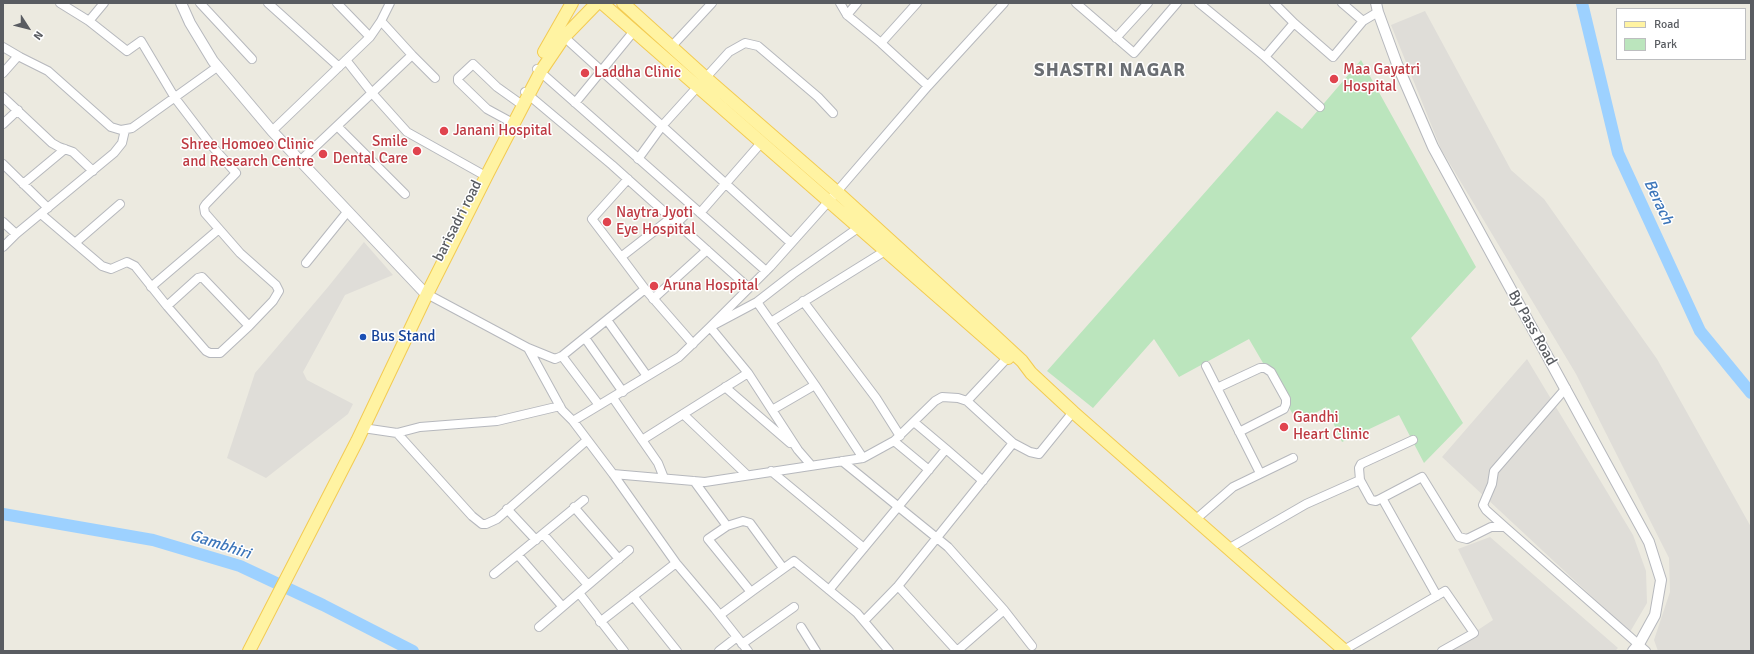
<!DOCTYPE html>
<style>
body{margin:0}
#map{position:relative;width:1754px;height:654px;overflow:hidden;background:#eceae0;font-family:Signika,sans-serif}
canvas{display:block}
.frame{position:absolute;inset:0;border:4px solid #595c61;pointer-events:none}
.legend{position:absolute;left:1616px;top:8px;width:130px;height:52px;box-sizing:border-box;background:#fff;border:1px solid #bdbec0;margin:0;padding:5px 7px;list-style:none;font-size:12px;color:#595c61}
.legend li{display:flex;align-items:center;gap:8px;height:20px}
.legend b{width:20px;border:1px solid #bdbec0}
.north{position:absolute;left:8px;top:8px;width:40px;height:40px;-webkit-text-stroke:3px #fff;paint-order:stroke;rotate:126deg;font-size:11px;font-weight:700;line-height:16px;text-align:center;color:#595c61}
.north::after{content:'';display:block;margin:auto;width:14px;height:18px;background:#595c61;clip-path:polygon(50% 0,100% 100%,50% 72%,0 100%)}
</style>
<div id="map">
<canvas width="1754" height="654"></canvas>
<div class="frame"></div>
<ul class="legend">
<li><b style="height:5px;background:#fff3a2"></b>Road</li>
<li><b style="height:11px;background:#bbe5bd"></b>Park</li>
</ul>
<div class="north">N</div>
</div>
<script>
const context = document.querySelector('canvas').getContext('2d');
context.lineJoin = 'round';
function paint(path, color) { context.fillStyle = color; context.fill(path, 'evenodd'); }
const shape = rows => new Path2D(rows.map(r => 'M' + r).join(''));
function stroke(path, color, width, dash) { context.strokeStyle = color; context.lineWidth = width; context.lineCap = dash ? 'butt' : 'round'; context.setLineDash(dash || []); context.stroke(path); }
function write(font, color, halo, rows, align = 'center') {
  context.font = font + ' Signika,sans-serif'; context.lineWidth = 3; context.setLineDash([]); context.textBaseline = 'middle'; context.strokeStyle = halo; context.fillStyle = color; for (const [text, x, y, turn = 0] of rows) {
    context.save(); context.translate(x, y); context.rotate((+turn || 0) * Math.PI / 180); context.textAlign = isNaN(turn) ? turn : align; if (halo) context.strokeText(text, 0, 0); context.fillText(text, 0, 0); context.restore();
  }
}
paint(shape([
 [1425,11,1511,170,1544,199,1657,359,1751,527,1751,651,1658,651,1654,640,1670,592,1669,558,1576,374,1441,149,1391,25],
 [364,242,393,275,345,295,303,372,307,380,353,404,348,414,266,478,227,458,255,373,328,287],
 [1527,359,1633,535,1646,571,1647,603,1630,632,1442,457],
 [1490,537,1618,648,1615,651,1446,651,1493,620,1458,549]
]), '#dfddd8');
paint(shape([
 [1361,60,1476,267,1411,338,1463,423,1424,463,1399,415,1342,442,1326,407,1298,423,1249,339,1179,377,1154,339,1093,408,1047,371,1277,111,1302,129]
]), '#bbe5bd');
stroke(shape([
 [1582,3,1618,153,1700,331,1751,393],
 [3,514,153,540,240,566,323,605,413,651]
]), '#9dd1ff', 12);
const minor = shape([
 [60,3,89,21,127,51,141,41,175,98,211,145,236,173,206,204,204,207,205,213,240,253,276,285,279,291,273,301,249,326,202,277,198,278,167,306],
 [200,3,252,59],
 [268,3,339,67],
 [337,3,370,37],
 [840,3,847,15],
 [857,3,847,15,881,43],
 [917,3,881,43,928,86],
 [1076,3,1134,53,1177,3],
 [1199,3,1265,57,1294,23,1333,57,1363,21,1342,3],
 [1274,3,1294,23],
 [89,21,104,3],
 [1363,21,1378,12],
 [562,35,791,243],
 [1116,38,1148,3],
 [672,46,712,3],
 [3,47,20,57,48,71,111,127,121,130,132,128,217,67],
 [412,55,435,78],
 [1265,57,1320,107],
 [346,60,372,93,407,132,482,174],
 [537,69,766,271],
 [3,73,18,56],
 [525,92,612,165,749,288],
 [3,97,52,143,59,147,73,152,93,171],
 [575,103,634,31],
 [509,121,487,109,458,81,458,78,473,64,497,87,518,102],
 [3,124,18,110],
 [337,126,405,194],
 [272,131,370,37,381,21,390,3],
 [638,159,662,126,729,52,745,43,758,46,818,97,833,113],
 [300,161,412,55,381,21],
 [3,164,48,208],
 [628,179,592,219,621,257,671,218],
 [23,184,65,149],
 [700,213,761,143],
 [41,214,102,266,111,269,127,262,135,266,167,306,206,351,210,353,220,353,249,326],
 [3,222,16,234],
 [677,223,693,207],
 [75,243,120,204],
 [3,247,16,234,114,153,122,143,125,130],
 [621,257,645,289],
 [306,263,348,211],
 [151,287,219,229],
 [427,294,528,348,562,410,573,421,679,357,710,327,770,267,828,202,928,86,1004,3],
 [653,299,707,250],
 [803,301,876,398,900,436],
 [757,302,815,385],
 [607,320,647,376],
 [771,322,885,251],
 [585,338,623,392],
 [528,348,555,359,562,356,645,289,693,344],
 [562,356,599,405],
 [1206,366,1260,473],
 [725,387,790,443],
 [1217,388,1260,368,1265,368,1271,372,1286,399,1286,404,1284,409,1239,432],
 [613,398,658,463,664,478],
 [967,401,1013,443],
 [772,410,815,385,863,458],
 [683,414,747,475],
 [573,421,613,474,705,482,863,458,894,441,935,401,942,397,958,398,967,401,1010,355],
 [914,422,946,449],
 [363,428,397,433,420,427,497,421,560,406],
 [397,433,472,516,482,524,486,524,497,519,586,441],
 [642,440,748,373],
 [894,441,929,470],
 [842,461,948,547,1004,610,957,651],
 [811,465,798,450,748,373,710,327,757,302,793,274,858,228],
 [771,471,864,548],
 [613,474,676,563,715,609,748,651],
 [1360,480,1359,468,1361,464,1413,440],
 [694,481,727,526,708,539,751,592,720,615],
 [1382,498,1422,477,1459,537,1467,539,1491,527,1505,527,1646,651],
 [574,507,619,559],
 [507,509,536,540],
 [1195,520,1233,487,1293,458],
 [727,526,743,521,750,523,783,568],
 [1505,527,1486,510,1483,505,1492,484,1494,471,1566,388],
 [543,534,588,585],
 [1228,549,1306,504,1360,480,1371,500,1376,501,1382,498,1437,596],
 [518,555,562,606],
 [494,574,584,500],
 [898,586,957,651],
 [829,590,946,449,983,481],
 [751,592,794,561,857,613,889,651],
 [579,593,624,651],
 [633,596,677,651],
 [1004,610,1032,646],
 [864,621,898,586,1013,443,1030,452,1039,454,1073,412],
 [600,622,676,563],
 [539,627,629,550],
 [801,627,816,651],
 [742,644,794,607],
 [1344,650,1445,591,1474,633,1442,651],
 [719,651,737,637]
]);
const tertiary = shape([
 [181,3,190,23,213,61,272,131,423,291,427,294],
 [1376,3,1378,12,1397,64,1433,147,1649,542,1661,580,1655,615,1639,644,1633,651]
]);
const primary = shape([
 [602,3,1008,358],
 [623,3,706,78,837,192,994,335,1022,361,1031,373,1073,412,1345,651],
 [544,52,572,3],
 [249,651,357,441,427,294,488,173,541,71,564,37,597,3]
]);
stroke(minor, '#b6b8bd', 10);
stroke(tertiary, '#b6b8bd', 12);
stroke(primary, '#f3cb52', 14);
stroke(minor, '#fff', 8);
stroke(tertiary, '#fff', 10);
stroke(primary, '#fff3a2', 12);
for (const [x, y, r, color] of [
 [585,73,5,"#e0444e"],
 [1334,79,5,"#e0444e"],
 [444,131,5,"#e0444e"],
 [417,151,5,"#e0444e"],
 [323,154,5,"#e0444e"],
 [607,222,5,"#e0444e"],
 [654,286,5,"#e0444e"],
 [363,337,4,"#1a4fb4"],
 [1284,427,5,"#e0444e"]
]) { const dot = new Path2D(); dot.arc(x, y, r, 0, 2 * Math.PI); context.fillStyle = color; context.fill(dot); stroke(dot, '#fff', 1.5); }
write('15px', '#be3a42', '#fff', [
 ["Maa Gayatri",1343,70],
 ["Hospital",1343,87],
 ["Laddha Clinic",594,73],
 ["Janani Hospital",453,131],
 ["Smile",408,142,"right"],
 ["Dental Care",408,159,"right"],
 ["Shree Homoeo Clinic",314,145,"right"],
 ["and Research Centre",314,162,"right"],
 ["Naytra Jyoti",616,213],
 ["Eye Hospital",616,230],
 ["Aruna Hospital",663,286],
 ["Gandhi",1293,418],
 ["Heart Clinic",1293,435]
], 'left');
write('15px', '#595c61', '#fff', [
 ["barisadri road",458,221,-63],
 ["By Pass Road",1532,328,61]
]);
write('15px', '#164399', '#fff', [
 ["Bus Stand",371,337]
], 'left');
write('italic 16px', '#3d76ba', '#fff', [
 ["Berach",1658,202,65],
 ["Gambhiri",220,545,18]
]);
context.letterSpacing = '1px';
write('bold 19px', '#6a6e73', '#fff', [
 ["SHASTRI NAGAR",1110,71]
]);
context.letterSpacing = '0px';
</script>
